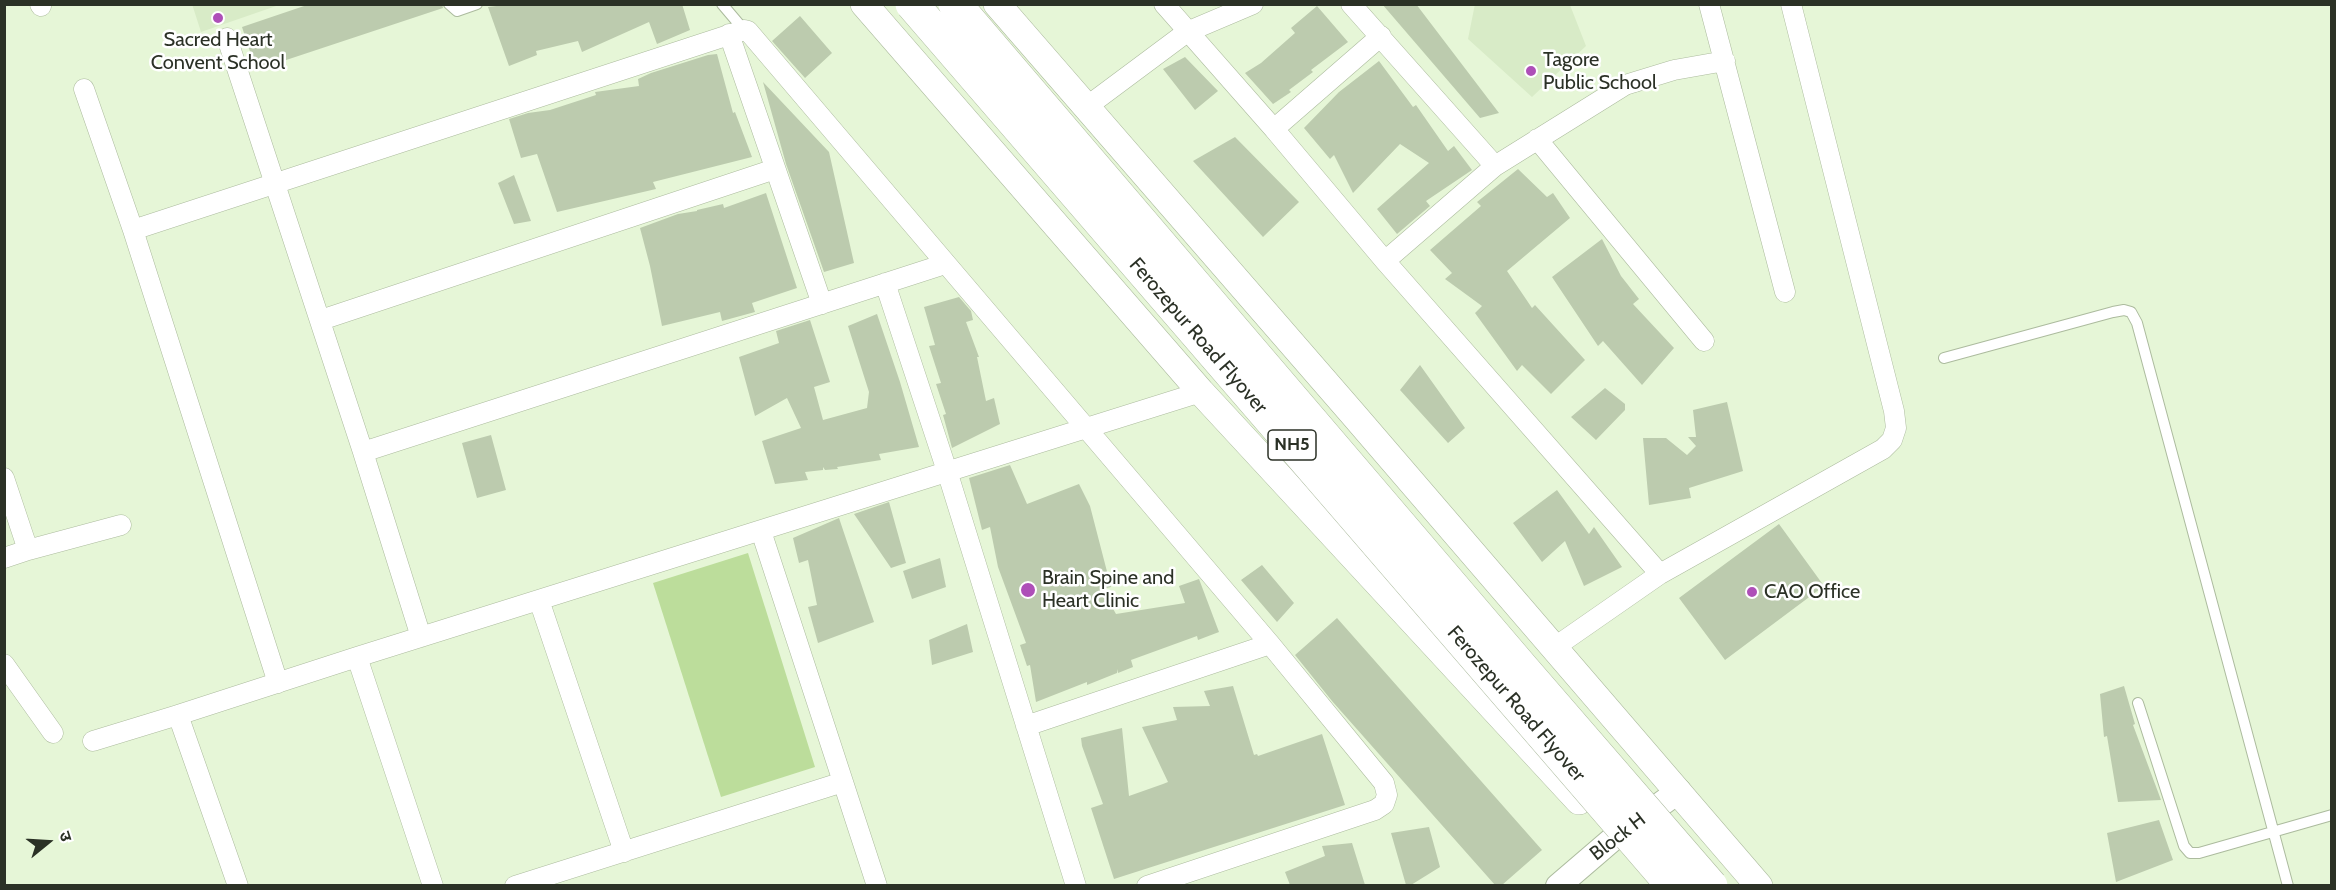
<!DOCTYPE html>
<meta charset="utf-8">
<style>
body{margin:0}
#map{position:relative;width:2336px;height:890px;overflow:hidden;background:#e6f6d7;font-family:Cabin,"Noto Sans Devanagari",sans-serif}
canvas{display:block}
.frame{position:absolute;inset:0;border:6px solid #2b3126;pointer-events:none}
.north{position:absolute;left:18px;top:812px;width:60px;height:60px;-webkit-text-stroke:4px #fff;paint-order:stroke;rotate:72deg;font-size:16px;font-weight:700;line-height:24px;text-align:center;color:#2b3126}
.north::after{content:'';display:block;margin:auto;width:21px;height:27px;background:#2b3126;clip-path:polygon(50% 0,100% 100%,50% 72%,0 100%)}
</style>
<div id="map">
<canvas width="2336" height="890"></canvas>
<div class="frame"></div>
<div class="north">उ</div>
</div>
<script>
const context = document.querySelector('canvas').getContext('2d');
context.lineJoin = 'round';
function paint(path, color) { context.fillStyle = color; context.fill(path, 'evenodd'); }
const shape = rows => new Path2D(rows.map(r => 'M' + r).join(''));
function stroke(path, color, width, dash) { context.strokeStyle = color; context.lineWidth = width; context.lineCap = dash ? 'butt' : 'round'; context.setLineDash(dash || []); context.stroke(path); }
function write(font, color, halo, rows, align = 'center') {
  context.font = font + ' Cabin,sans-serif'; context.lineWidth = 5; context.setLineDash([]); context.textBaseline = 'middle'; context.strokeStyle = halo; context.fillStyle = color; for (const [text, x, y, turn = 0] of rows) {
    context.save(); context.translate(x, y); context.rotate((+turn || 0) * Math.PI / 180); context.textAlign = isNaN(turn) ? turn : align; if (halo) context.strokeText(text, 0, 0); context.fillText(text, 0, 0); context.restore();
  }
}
paint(shape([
 [192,4,279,4,279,5,201,32],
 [1475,4,1570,5,1586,46,1532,97,1468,39]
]), '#d8ebc7');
paint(shape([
 [748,553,815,767,721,797,653,583]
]), '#bcdd9b');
paint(shape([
 [310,4,442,4,443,8,256,70,242,27],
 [513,4,682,4,690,30,657,44,649,22,582,52,578,41,536,51,537,55,509,66,488,7],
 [1382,4,1416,4,1499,113,1480,118],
 [1317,6,1348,42,1311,70,1313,72,1289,90,1291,92,1273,104,1245,73,1261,63,1295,33,1291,28],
 [800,16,832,53,805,78,772,41],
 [717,54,733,113,735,112,752,157,653,182,656,189,557,212,537,154,521,158,509,119,528,113,550,110,596,95,595,92,639,86,638,79,651,73,708,55],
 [1185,57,1218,91,1195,110,1163,69],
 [1379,61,1413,107,1416,105,1448,151,1454,146,1472,170,1426,201,1430,206,1397,234,1377,209,1429,163,1400,144,1353,193,1334,155,1330,159,1304,128,1339,92],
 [763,82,829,152,854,263,824,272,786,164],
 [1235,137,1299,202,1263,237,1193,161],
 [1518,169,1547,197,1553,193,1570,218,1507,271,1532,308,1535,305,1585,360,1551,394,1522,365,1517,371,1475,313,1482,306,1445,279,1452,273,1430,250,1481,206,1477,202],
 [514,175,531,221,514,224,498,183],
 [766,193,797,288,752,303,755,312,722,321,720,312,662,326,650,266,640,228,678,214,697,211,697,210,723,204,724,208],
 [1602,239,1621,276,1639,299,1633,304,1674,348,1642,385,1603,341,1598,346,1552,277],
 [959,297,971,311,973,320,966,322,979,357,977,357,986,401,994,398,1000,424,952,448,943,415,946,414,936,384,941,383,929,346,935,345,924,307],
 [877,314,900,382,919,447,879,454,881,460,837,467,838,469,825,470,823,467,823,470,805,472,808,480,775,484,762,441,801,428,787,398,755,416,739,357,779,343,776,331,810,320,830,382,814,387,823,420,867,408,869,392,848,326],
 [1420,365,1465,428,1448,443,1400,390],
 [1605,388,1625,404,1625,410,1596,440,1571,417],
 [1727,402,1743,471,1689,488,1691,498,1649,505,1643,438,1666,438,1687,455,1696,446,1688,437,1696,437,1693,410],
 [491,435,506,490,477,498,462,443],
 [1010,465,1027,504,1079,484,1090,506,1111,587,1102,589,1116,614,1185,603,1179,586,1199,579,1219,632,1198,640,1197,636,1131,660,1133,667,1118,673,1117,669,1117,673,1087,685,1087,682,1036,702,1030,665,1027,666,1020,645,1026,643,998,567,990,527,982,530,969,478],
 [1557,490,1589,534,1594,527,1622,567,1584,586,1565,541,1542,562,1513,523],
 [889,502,906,563,891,568,854,514],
 [839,518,874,622,818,643,808,607,817,605,808,560,799,563,793,538],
 [1779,524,1824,586,1725,660,1679,598],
 [940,558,946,587,912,599,903,571],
 [1262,565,1294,603,1277,622,1241,580],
 [1337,618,1542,850,1502,885,1495,885,1332,701,1295,655],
 [967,624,973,652,932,665,929,640],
 [1233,686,1254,755,1257,754,1258,756,1322,734,1345,805,1114,879,1091,808,1103,804,1082,746,1081,738,1122,728,1129,796,1163,784,1168,782,1142,727,1177,720,1173,707,1210,706,1204,691],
 [2124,686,2135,724,2133,725,2161,800,2118,802,2107,736,2104,737,2100,694],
 [2159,820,2173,860,2116,882,2107,833],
 [1429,827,1440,867,1411,885,1406,885,1391,833],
 [1352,843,1365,885,1290,885,1285,872,1325,856,1322,846]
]), '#bccbae');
const service = shape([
 [449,4,457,11,477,4],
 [722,4,744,30],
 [1944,358,2113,312,2124,310,2131,312,2137,323,2288,886],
 [2138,703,2184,846,2190,853,2199,853,2332,815]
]);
const minor = shape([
 [40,4,41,6],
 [1164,4,1274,129,1385,261,1660,574],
 [1351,4,1495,166,1385,261],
 [1709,4,1785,292],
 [729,34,822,304],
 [227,38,363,452,945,264],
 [84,89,133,230],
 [1085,108,1187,32,1253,4],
 [1274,129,1381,36],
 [1537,139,1704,341],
 [1495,166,1625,85,1674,70,1725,61],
 [885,283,947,471,1076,886],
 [321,320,775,169],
 [363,452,421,637],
 [4,478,28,550,4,558],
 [761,531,877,886],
 [28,550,121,525],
 [539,600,624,852],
 [1555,647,1660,574,1883,449,1892,440,1896,428,1894,411,1791,4],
 [357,657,433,886],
 [4,664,53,733],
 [278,683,133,230,744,30,748,31,1270,644,1384,783,1387,795,1384,804,1375,810,1147,886],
 [1026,726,1270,644],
 [93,741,178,715],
 [238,886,178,715,357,657,1201,392],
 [515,886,843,782]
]);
const tertiary = shape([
 [1558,886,1614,838,1679,791]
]);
const secondary = shape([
 [864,4,1201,392,1579,801],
 [997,4,1353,414,1759,886]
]);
stroke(service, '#acbb9e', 12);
stroke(minor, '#acbb9e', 21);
stroke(tertiary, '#acbb9e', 26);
stroke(secondary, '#acbb9e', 28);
stroke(service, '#fff', 10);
stroke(minor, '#fff', 20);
stroke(tertiary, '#fff', 24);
stroke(secondary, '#fff', 27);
const trunkBridge = shape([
 [912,4,1673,886],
 [955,4,1524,670,1711,886]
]);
stroke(trunkBridge, '#acbb9e', 34, []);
stroke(trunkBridge, '#fff', 33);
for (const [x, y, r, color] of [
 [218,18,6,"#ae4fb8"],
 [1531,71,6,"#ae4fb8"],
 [1028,590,8,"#ae4fb8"],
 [1752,592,6,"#ae4fb8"]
]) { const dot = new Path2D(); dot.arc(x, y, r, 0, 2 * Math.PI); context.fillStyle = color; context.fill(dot); stroke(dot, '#fff', 2); }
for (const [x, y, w] of [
 [1292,445,48]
]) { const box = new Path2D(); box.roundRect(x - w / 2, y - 15, w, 30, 4.5); context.fillStyle = '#fff'; context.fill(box); stroke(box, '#2b3126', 1.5); }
write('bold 18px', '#2b3126', null, [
 ["NH5",1292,445]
]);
write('20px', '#2b3126', '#fff', [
 ["Sacred Heart",218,40,"center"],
 ["Convent School",218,63,"center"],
 ["Tagore",1543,60],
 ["Public School",1543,83],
 ["Brain Spine and",1042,578],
 ["Heart Clinic",1042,601],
 ["CAO Office",1764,592]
], 'left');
write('20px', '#2b3126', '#fff', [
 ["Ferozepur Road Flyover",1198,336,49],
 ["Ferozepur Road Flyover",1516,704,49],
 ["Block H",1618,837,-38]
]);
</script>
